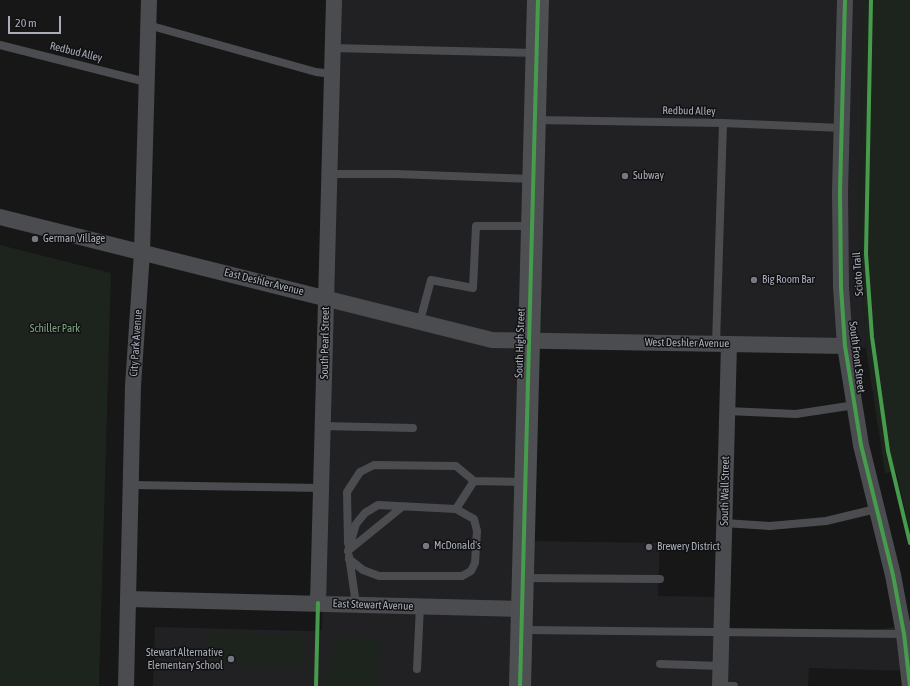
<!DOCTYPE html>
<style>
body{margin:0}
#map{position:relative;width:910px;height:686px;overflow:hidden;background:#171717;font-family:"Asap Condensed",sans-serif}
canvas{display:block}
.scale{position:absolute;left:8px;top:16px;width:53px;height:18px;box-sizing:border-box;border:2px solid #a8adb8;border-top:0;padding-left:5px;font-size:12px;line-height:14px;white-space:nowrap;color:#a8adb8;-webkit-text-stroke:3px #111113;paint-order:stroke}
</style>
<div id="map">
<canvas width="910" height="686"></canvas>
<div class="scale">20 m</div>
</div>
<script>
const context = document.querySelector('canvas').getContext('2d');
context.lineJoin = 'round';
function paint(path, color) { context.fillStyle = color; context.fill(path, 'evenodd'); }
const shape = rows => new Path2D(rows.map(r => 'M' + r).join(''));
function stroke(path, color, width, dash) { context.strokeStyle = color; context.lineWidth = width; context.lineCap = dash ? 'butt' : 'round'; context.setLineDash(dash || []); context.stroke(path); }
function write(font, color, halo, rows, align = 'center') {
  context.font = font + ' "Asap Condensed",sans-serif'; context.lineWidth = 3; context.setLineDash([]); context.textBaseline = 'middle'; context.strokeStyle = halo; context.fillStyle = color; for (const [text, x, y, turn = 0] of rows) {
    context.save(); context.translate(x, y); context.rotate((+turn || 0) * Math.PI / 180); context.textAlign = isNaN(turn) ? turn : align; if (halo) context.strokeText(text, 0, 0); context.fillText(text, 0, 0); context.restore();
  }
}
paint(shape([
 [339,0,863,0,860,237,866,348,532,343,525,541,660,543,658,596,723,597,721,632,837,635,910,625,910,671,809,668,808,686,153,686,155,627,309,631,322,630]
]), '#212123');
paint(shape([
 [863,0,910,0,910,532,896,471,885,473,866,348,860,237],
 [0,245,111,273,99,686,0,686],
 [208,633,303,635,303,666,207,664],
 [334,637,381,638,379,686,326,686,327,668,334,668]
]), '#1d241e');
stroke(shape([
 [148,25,316,72,332,74],
 [0,45,146,82],
 [332,48,536,53],
 [537,120,723,123,842,128],
 [329,174,396,174,532,179],
 [420,321,431,280,473,288,476,226,531,226],
 [716,344,723,123],
 [727,411,796,414,855,405],
 [323,426,413,428],
 [131,485,322,488],
 [456,509,474,481],
 [724,523,770,526,826,521,876,509],
 [348,543,347,492,360,472,374,465,456,466,474,481,524,482],
 [349,550,402,507],
 [348,551,356,524,365,513,378,505,456,509,474,519,477,531,475,563,471,571,462,576,379,576,363,570,349,559],
 [349,556,356,604],
 [524,578,660,579],
 [523,630,904,634],
 [660,664,721,666],
 [417,669,420,606],
 [720,686,734,686]
]), '#4b4c50', 8);
stroke(shape([
 [845,0,840,191,841,287,845,346,861,445,893,575,904,634,910,686],
 [0,217,492,340,845,346],
 [128,599,522,609],
 [318,603,334,0],
 [126,686,133,386,142,252,149,0],
 [720,686,729,344]
]), '#4b4c50', 16);
stroke(shape([
 [520,686,538,0]
]), '#4d4f52', 22);
stroke(shape([
 [845,0,840,191,841,287,845,346,861,445,893,575,904,634,910,686],
 [871,0,866,254,872,337,888,451,910,543],
 [316,686,318,603],
 [520,686,538,0]
]), '#469c4c', 4);
for (const [x, y, r, color] of [
 [625,176,4,"#757880"],
 [35,239,4,"#757880"],
 [754,280,4,"#757880"],
 [426,546,4,"#757880"],
 [649,547,4,"#757880"],
 [231,659,4,"#757880"]
]) { const dot = new Path2D(); dot.arc(x, y, r, 0, 2 * Math.PI); context.fillStyle = color; context.fill(dot); stroke(dot, '#111113', 1.5); }
write('11px', '#a8adb8', '#111113', [
 ["Redbud Alley",76,52,14],
 ["Redbud Alley",689,111,1],
 ["Scioto Trail",858,274,-94],
 ["East Deshler Avenue",264,282,14],
 ["City Park Avenue",136,343,-86],
 ["South Pearl Street",325,343,-89],
 ["South High Street",520,343,-88],
 ["West Deshler Avenue",687,343,1],
 ["South Front Street",857,357,83],
 ["South Wall Street",725,491,-89],
 ["East Stewart Avenue",373,605,2]
]);
write('11px', '#a8adb8', '#111113', [
 ["Subway",633,176],
 ["German Village",43,239],
 ["Big Room Bar",762,280],
 ["McDonald's",434,546],
 ["Brewery District",657,547],
 ["Stewart Alternative",223,653,"right"],
 ["Elementary School",223,666,"right"]
], 'left');
write('11px', '#7fa381', '#111113', [
 ["Schiller Park",55,329]
]);
</script>
